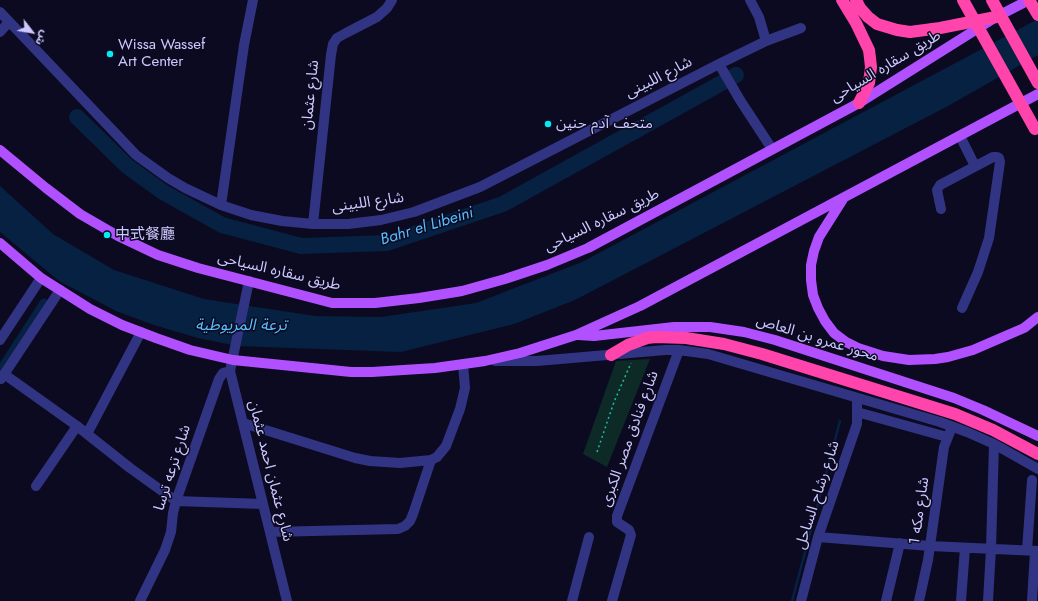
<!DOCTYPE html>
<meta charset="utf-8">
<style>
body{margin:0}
#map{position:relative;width:1038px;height:601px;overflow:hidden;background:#0c0a20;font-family:Jost,"Noto Sans Arabic",sans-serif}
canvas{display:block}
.north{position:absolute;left:12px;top:12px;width:40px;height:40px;-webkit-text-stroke:3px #0c0a20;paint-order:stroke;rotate:121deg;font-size:11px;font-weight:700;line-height:16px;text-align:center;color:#cbc9ff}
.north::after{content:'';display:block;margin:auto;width:14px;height:18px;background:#cbc9ff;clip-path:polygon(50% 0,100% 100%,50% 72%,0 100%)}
</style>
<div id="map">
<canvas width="1038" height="601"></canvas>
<div class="north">ش</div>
</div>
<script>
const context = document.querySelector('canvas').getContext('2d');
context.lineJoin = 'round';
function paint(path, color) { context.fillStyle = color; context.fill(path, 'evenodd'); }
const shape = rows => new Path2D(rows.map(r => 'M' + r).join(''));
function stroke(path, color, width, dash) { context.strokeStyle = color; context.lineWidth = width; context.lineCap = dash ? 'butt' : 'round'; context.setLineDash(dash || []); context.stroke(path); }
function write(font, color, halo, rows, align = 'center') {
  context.font = font + ' Jost,"Noto Sans Arabic","Noto Sans SC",sans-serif'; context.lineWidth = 3; context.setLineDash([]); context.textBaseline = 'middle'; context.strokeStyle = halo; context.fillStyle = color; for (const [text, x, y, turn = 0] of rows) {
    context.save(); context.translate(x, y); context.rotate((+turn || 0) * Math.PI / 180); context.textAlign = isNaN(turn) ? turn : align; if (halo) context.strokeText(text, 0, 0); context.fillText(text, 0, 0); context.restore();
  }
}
paint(shape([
 [650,359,607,467,583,454,616,361]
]), '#0d2a27');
paint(shape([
 [1038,19,1038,55,948,106,575,300,514,324,401,352,237,346,198,338,154,325,116,311,59,281,0,232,0,186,53,234,114,270,204,299,315,316,381,317,476,303,582,262]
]), '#062142');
stroke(shape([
 [792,601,840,421]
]), '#062142', 2.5);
stroke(shape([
 [0,371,44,303]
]), '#062142', 9);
stroke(shape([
 [77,117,127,166,163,192,222,225,301,246,387,243,503,204,736,75]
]), '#062142', 16);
stroke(shape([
 [597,452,614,402,631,363]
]), '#22baa6', 1.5, [2, 3]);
stroke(shape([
 [750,0,759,17,766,41],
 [0,12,136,155,168,178,185,188,221,205,251,215,282,221,313,224,348,224,381,220,414,212,480,187,719,64,766,41,801,28],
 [0,32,9,22],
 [719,64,740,100,772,149],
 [960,136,975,166],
 [221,205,244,45,253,0],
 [941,209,937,190,940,185,993,157,997,157,999,158,1000,162,989,238,978,272,962,308],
 [313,224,331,55,333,44,337,38,346,33,377,17,387,8,392,0],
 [249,281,230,371,287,601],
 [0,340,41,278],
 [495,361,537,361,665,350,679,350,708,354,940,422,967,432,994,444,1038,469],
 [4,374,77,426,130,468,176,501,263,504],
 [1,379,60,290],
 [857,412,947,437],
 [243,423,355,458,370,461,400,463,431,460,437,457,446,446,460,409,465,388,463,364],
 [87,434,141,332],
 [36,486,77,426],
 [270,532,398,529,405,526,410,521,413,514,431,460],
 [818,537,930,546,1038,551],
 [1027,550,1032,480],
 [140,601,165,550,171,532,173,513,176,501,219,379,223,373,230,371],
 [572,601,589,537],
 [612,601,631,535,629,530,617,522,617,516,679,350],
 [801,601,818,537,857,424,857,398],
 [886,601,900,543],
 [919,601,928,560,944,447,952,427],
 [961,601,965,548],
 [988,601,991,549,994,444],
 [1032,601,1035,551]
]), '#313483', 10);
stroke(shape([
 [0,150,46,188,80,214,118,236,158,255,198,268,332,303,375,303,419,298,462,291,505,279,547,265,588,248,859,103,996,17,1029,0],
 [843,199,819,237,814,251,811,265,811,280,813,295,818,308,825,321,834,333,846,342,858,348,883,356,909,360,935,359,948,357,973,350,1010,334,1024,328,1038,317],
 [0,243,41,278,90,309,122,325,156,338,190,350,233,360,351,372,372,372,435,368,485,361,520,353,576,335,640,306,1038,94],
 [578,335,594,336,674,327,710,327,744,332,775,340,954,398,983,410,1038,436]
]), '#b150ff', 10);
stroke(shape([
 [842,0,856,23,869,50,870,58,871,67,869,83,859,103],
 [856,0,860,8,868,17,877,24,897,30,910,32,940,28,996,17],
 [1029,0,1038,15],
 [611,355,628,345,647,338,656,337,686,338,724,344,762,354,955,414,993,430,1038,454]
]), '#ff44ab', 12);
stroke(shape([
 [963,0,1035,129],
 [992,0,1038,83]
]), '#ff44ab', 12);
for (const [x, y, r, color] of [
 [110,54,4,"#00edf4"],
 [548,124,4,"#00edf4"],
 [107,235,4,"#00edf4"]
]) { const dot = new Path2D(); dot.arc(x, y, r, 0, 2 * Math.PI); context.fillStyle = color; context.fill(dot); stroke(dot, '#0c0a20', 1.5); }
write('15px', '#cbc9ff', '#0c0a20', [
 ["Wissa Wassef",118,45],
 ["Art Center",118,62],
 ["متحف آدم حنين",556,124],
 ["中式餐廳",115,235]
], 'left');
write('15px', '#cbc9ff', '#0c0a20', [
 ["طريق سقاره السياحى",886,67,-31],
 ["شارع اللبينى",659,78,-27],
 ["شارع عثمان",311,95,-84],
 ["شارع اللبينى",368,203,-8],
 ["طريق سقاره السياحى",602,221,-26],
 ["طريق سقاره السياحى",279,272,13],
 ["محور عمرو بن العاص",817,339,17],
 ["شارع فنادق مصر الكبرى",630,439,-70],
 ["شارع ترعه ترسا",173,468,-72],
 ["شارع عثمان احمد عثمان",270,471,76],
 ["شارع رشاح الساحل",818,495,-72],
 ["شارع مكه 1",920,511,-82]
]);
write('italic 16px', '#57beff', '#0c0a20', [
 ["Bahr el Libeini",427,227,-17],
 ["ترعة المريوطية",241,326]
]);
</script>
